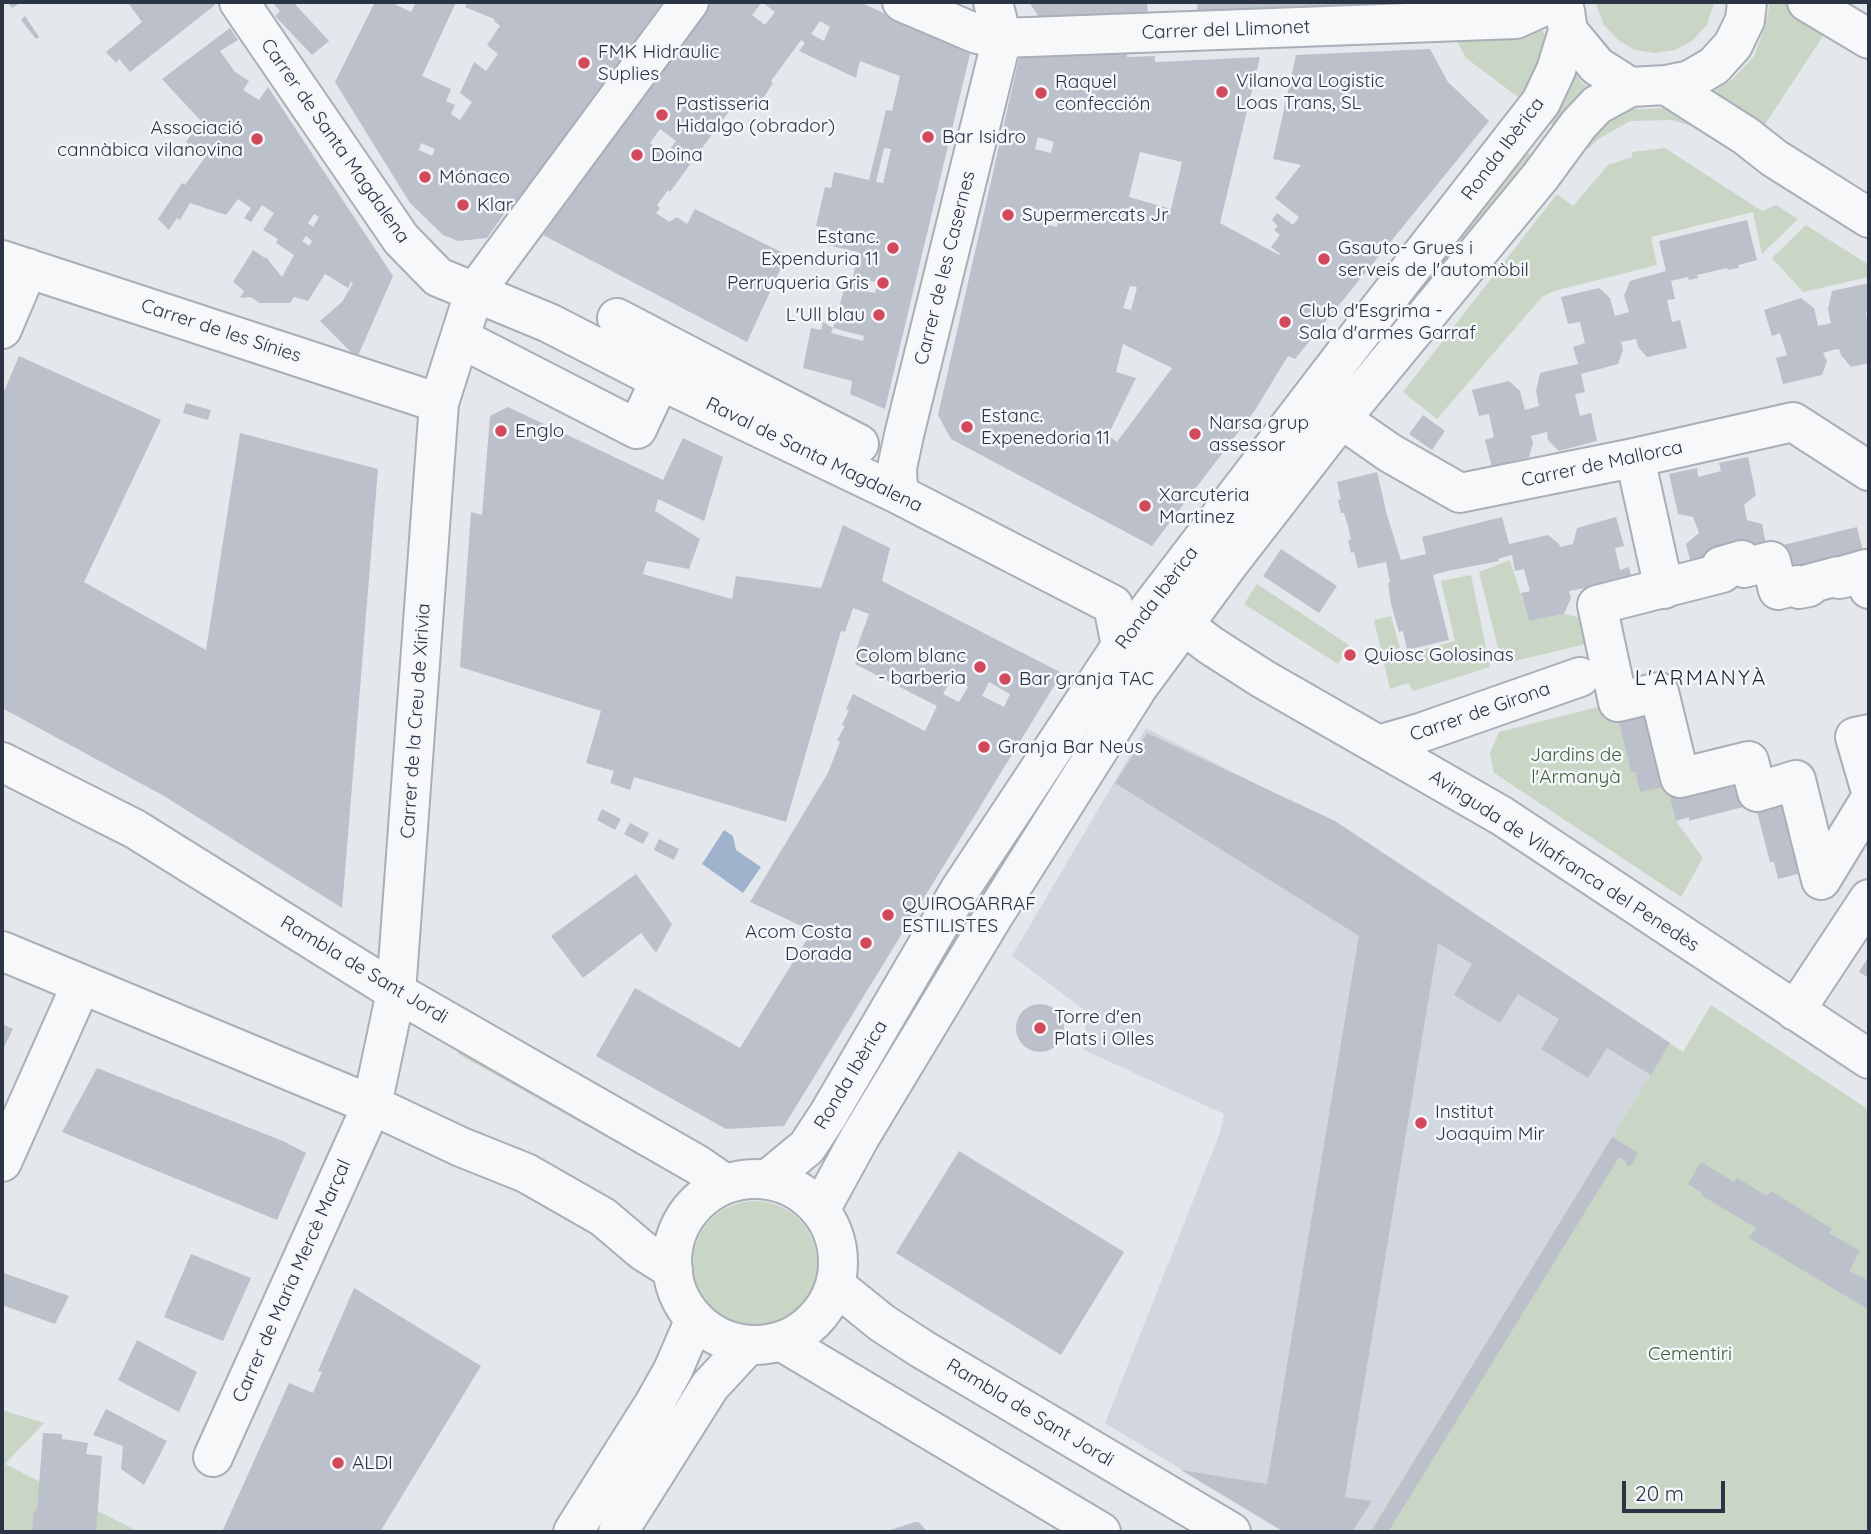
<!DOCTYPE html>
<meta charset="utf-8">
<style>
body{margin:0}
#map{position:relative;width:1871px;height:1534px;overflow:hidden;background:#e4e7ec;font-family:Quicksand,sans-serif}
canvas{display:block}
.frame{position:absolute;inset:0;border:4px solid #2b3445;pointer-events:none}
.scale{position:absolute;left:1622px;top:1481px;width:103px;height:32px;box-sizing:border-box;border:4px solid #2b3445;border-top:0;padding-left:9px;font-size:21px;line-height:24px;white-space:nowrap;color:#2b3445;-webkit-text-stroke:5px #f4f6f9;paint-order:stroke}
</style>
<div id="map">
<canvas width="1871" height="1534"></canvas>
<div class="frame"></div>
<div class="scale">20 m</div>
</div>
<script>
const context = document.querySelector('canvas').getContext('2d');
context.lineJoin = 'round';
function paint(path, color) { context.fillStyle = color; context.fill(path, 'evenodd'); }
const shape = rows => new Path2D(rows.map(r => 'M' + r).join(''));
function stroke(path, color, width, dash) { context.strokeStyle = color; context.lineWidth = width; context.lineCap = dash ? 'butt' : 'round'; context.setLineDash(dash || []); context.stroke(path); }
function write(font, color, halo, rows, align = 'center') {
  context.font = font + ' Quicksand,sans-serif'; context.lineWidth = 5; context.setLineDash([]); context.textBaseline = 'middle'; context.strokeStyle = halo; context.fillStyle = color; for (const [text, x, y, turn = 0] of rows) {
    context.save(); context.translate(x, y); context.rotate((+turn || 0) * Math.PI / 180); context.textAlign = isNaN(turn) ? turn : align; if (halo) context.strokeText(text, 0, 0); context.fillText(text, 0, 0); context.restore();
  }
}
paint(shape([
 [1146,728,1296,804,1335,821,1670,1043,1369,1532,1284,1532,1105,1423,1220,1133,1224,1114,1084,1050,1086,1011,1012,956]
]), '#d2d6de');
paint(shape([
 [1595,2,1715,2,1706,26,1693,40,1675,50,1655,53,1635,50,1618,40,1604,25],
 [1770,2,1783,2,1827,30,1762,129,1712,93,1734,78,1754,56,1765,27],
 [1542,28,1545,36,1541,58,1522,100,1466,58,1453,33],
 [1572,68,1583,84,1594,89,1558,129,1547,120],
 [1675,108,1744,150,1739,155,1702,130,1672,120,1630,121,1597,140,1588,149,1584,146,1605,121,1631,109],
 [1665,148,1762,211,1776,205,1798,219,1762,254,1753,212,1651,237,1657,265,1554,291,1542,297,1437,419,1403,392,1557,194,1573,206,1608,165,1632,157,1632,152],
 [1522,149,1533,157,1219,543],
 [1806,225,1869,265,1869,277,1803,292,1772,258],
 [1510,560,1529,621,1564,614,1581,618,1586,644,1502,664,1479,572],
 [1471,575,1490,667,1413,691,1408,683,1390,689,1374,620,1391,616,1402,655,1455,641,1441,581],
 [1257,584,1349,645,1338,664,1244,604],
 [1109,692,1119,698,854,1119,848,1115,974,897],
 [1618,702,1631,772,1635,772,1640,792,1666,781,1676,821,1703,858,1681,897,1494,773,1490,753,1499,732],
 [1711,1005,1869,1110,1869,1532,1369,1532,1670,1043,1683,1052],
 [461,1045,654,1155,651,1162,458,1054],
 '693 1263a62 62 0 1 1 124 0a62 62 0 1 1-124 0Z',
 [2,1410,44,1423,5,1464,139,1532,2,1532]
]), '#c9d6c5');
paint(shape([
 [724,830,733,836,736,850,761,867,743,893,702,864]
]), '#9fb4cc');
paint(shape([
 [7,2,22,2,12,8],
 [213,2,215,5,130,72,119,59,116,63,106,52,142,22,128,3,129,2],
 [272,2,293,2,329,41,312,55,275,16,280,11],
 [375,2,390,2,411,12,416,2,456,2,422,76,451,89,446,101,455,105,451,114,460,120,472,102,460,93,474,62,486,71,498,54,487,45,500,26,494,21,494,19,465,7,467,2,663,2,509,214,506,211,487,238,458,241,443,235,410,203,335,82],
 [421,143,435,149,432,156,419,150],
 [712,2,860,2,970,54,885,409,850,394,852,381,803,368,811,328,821,330,823,322,833,328,831,333,863,341,864,336,833,328,845,286,851,287,858,252,818,243,822,227,816,226,825,187,831,188,834,172,869,180,886,110,892,111,900,76,860,61,856,78,799,51,805,43,801,40,771,81,773,83,756,109,740,96,670,192,668,190,657,205,660,208,656,213,669,222,677,217,687,224,695,209,787,255,747,342,543,235],
 [762,2,775,12,765,25,752,15],
 [820,21,830,27,824,41,811,34],
 [660,129,676,141,666,155,650,143],
 [884,148,891,149,883,183,876,182],
 [871,281,878,283,875,293,868,292],
 [1029,2,1147,2,1148,17,1042,22],
 [1198,2,1399,2,1400,6,1196,14],
 [25,16,39,37,36,39,21,20],
 [230,28,238,40,220,51,235,72,249,81,243,90,259,100,268,87,393,276,357,358,320,321,342,302,353,283,351,282,348,288,325,274,308,301,294,297,290,303,259,303,251,297,240,298,244,291,233,282,253,250,265,258,266,257,282,277,294,255,276,243,278,239,263,230,274,213,262,205,251,222,244,218,251,208,238,199,226,215,190,203,180,220,177,218,169,230,158,219,182,183,185,185,206,156,186,142,201,121,162,79],
 [314,214,319,217,313,227,308,223],
 [306,236,312,241,309,246,302,241],
 [1430,49,1448,82,1489,121,1295,359,1288,356,1255,410,1152,546,951,439,938,415,1019,58,1127,51,1127,57,1155,56,1155,62,1158,62,1260,57,1220,223,1279,255,1280,254,1271,247,1280,235,1274,230,1278,226,1272,220,1277,213,1293,225,1299,217,1275,198,1301,165,1273,159,1296,55],
 [1038,137,1054,142,1051,153,1035,149],
 [1140,152,1182,162,1171,209,1129,197],
 [1048,213,1059,216,1057,227,1046,224],
 [1130,286,1137,287,1131,310,1123,308],
 [1123,344,1172,368,1117,442,1108,435,1136,378,1116,372],
 [1747,220,1757,260,1738,265,1739,268,1728,270,1727,268,1697,275,1698,278,1689,280,1688,277,1671,281,1675,299,1667,300,1672,322,1680,320,1687,348,1647,357,1638,347,1636,339,1621,342,1623,350,1618,364,1581,374,1585,392,1575,394,1580,416,1591,413,1597,441,1559,451,1548,440,1547,432,1531,436,1533,443,1529,457,1492,467,1485,440,1494,437,1489,414,1479,416,1472,390,1509,381,1520,391,1525,410,1539,406,1536,391,1540,373,1578,364,1573,347,1585,343,1580,322,1568,324,1561,297,1599,288,1610,298,1615,316,1629,312,1624,296,1630,281,1666,271,1659,241],
 [1869,283,1869,312,1866,313,1869,330,1869,363,1851,367,1841,355,1839,349,1833,350,1823,353,1827,361,1822,375,1783,384,1776,358,1787,355,1780,333,1772,336,1764,310,1801,298,1814,308,1818,326,1831,323,1828,309,1832,291],
 [19,356,161,420,84,582,206,650,240,433,378,469,342,908,164,796,2,708,2,396],
 [186,403,211,410,208,420,183,413],
 [508,407,663,480,683,438,723,457,704,521,658,499,655,511,700,539,689,569,647,561,643,574,732,599,736,576,821,588,843,525,890,548,882,581,1062,673,784,1126,726,1129,596,1056,635,988,740,1048,812,931,750,902,828,773,840,742,837,740,845,726,842,725,849,710,846,709,853,694,925,731,937,706,855,664,859,655,855,653,869,614,853,608,845,632,841,631,786,822,634,777,630,790,610,783,614,771,586,763,601,711,460,667,471,512,482,515,490,416],
 [952,677,968,687,959,702,943,694],
 [989,682,1010,694,1004,707,982,696],
 [1423,415,1445,431,1432,450,1409,434],
 [1748,457,1756,495,1744,505,1747,520,1762,524,1767,549,1857,527,1865,559,1808,584,1771,561,1695,580,1686,544,1699,533,1693,517,1678,514,1669,474,1697,468,1698,477,1721,471,1719,463],
 [1377,472,1387,515,1401,560,1426,554,1422,537,1502,517,1509,544,1548,535,1559,544,1560,547,1573,544,1577,528,1616,517,1624,546,1615,548,1620,570,1629,567,1636,595,1587,595,1585,588,1569,591,1571,598,1564,614,1529,621,1521,593,1530,591,1524,569,1515,571,1512,555,1498,559,1499,561,1447,571,1433,575,1449,640,1407,650,1403,631,1399,632,1391,604,1388,583,1390,582,1386,562,1358,568,1354,552,1351,553,1348,540,1351,540,1348,526,1344,513,1341,513,1338,500,1341,499,1337,482],
 [1281,549,1337,586,1319,613,1263,576],
 [1659,692,1680,778,1796,780,1818,869,1778,879,1774,862,1770,862,1756,808,1747,806,1692,820,1689,821,1689,817,1676,821,1667,786,1640,792,1635,772,1631,772,1619,722,1623,721,1618,702],
 [1147,733,1335,821,1670,1043,1651,1075,1607,1048,1588,1078,1541,1049,1559,1019,1518,994,1500,1023,1454,995,1472,964,1438,943,1345,1497,1372,1501,1352,1532,1284,1532,1181,1470,1267,1484,1359,936,1115,783],
 [602,809,621,819,615,830,597,820],
 [630,823,649,833,643,844,624,834],
 [659,839,679,849,674,860,654,850],
 [636,874,672,924,656,953,641,933,583,978,551,936],
 [1869,956,1869,978,1859,972],
 '1016 1028a24 24 0 1 1 48 0a24 24 0 1 1-48 0Z',
 [2,1024,13,1029,2,1051],
 [97,1068,283,1141,306,1153,277,1220,62,1132],
 [1612,1137,1638,1153,1630,1167,1625,1164,1627,1162,1619,1157,1388,1532,1371,1532],
 [959,1151,1124,1252,1061,1355,896,1253],
 [1701,1162,1734,1182,1737,1178,1767,1196,1771,1191,1832,1229,1829,1233,1860,1251,1849,1271,1869,1281,1869,1310,1749,1238,1756,1228,1701,1195,1702,1193,1688,1184],
 [191,1254,251,1278,223,1341,164,1317],
 [4,1273,69,1296,55,1324,2,1305,2,1278],
 [354,1288,481,1366,380,1532,222,1532,289,1383,313,1393,322,1372,318,1371],
 [137,1340,197,1372,179,1412,118,1380],
 [106,1409,167,1441,144,1485,121,1469,123,1446,93,1435],
 [43,1433,62,1434,62,1439,88,1443,86,1454,102,1456,96,1532,32,1532,34,1511,37,1511],
 [919,1522,927,1532,884,1532,915,1522]
]), '#bbc0ca');
const minor = shape([
 [239,2,401,239,438,277,549,323,660,380,898,494,1113,605,1121,646],
 [902,2,977,34,1002,38,1516,19,1553,2],
 [1807,2,1869,39],
 [1565,11,1568,31,1597,66,1630,87,1666,85,1690,80,1714,66,1733,45,1745,20,1747,2],
 [1666,85,1746,136,1774,158,1869,218],
 [2,260,439,403],
 [617,318,722,373],
 [2,329,28,268],
 [460,338,637,429,660,380],
 [708,403,722,373,859,444],
 [1341,419,1390,453,1460,493,1638,457,1793,422,1869,471],
 [1639,476,1664,589],
 [898,494,897,468,904,435,1002,38,993,2],
 [1869,589,1866,580,1869,579,1866,569,1848,574,1849,577,1839,579,1838,576,1808,584,1809,587,1799,589,1798,585,1778,590,1771,561,1744,568,1742,560,1721,566,1722,573,1597,605,1618,702,1659,692,1680,778,1749,761,1757,792,1796,780,1821,880,1869,801],
 [1184,625,1210,645,1263,679,1502,816,1869,1059],
 [1869,734,1855,737,1869,785],
 [1378,745,1420,733,1580,677],
 [2,762,135,829,396,992,698,1165,724,1183],
 [2,951,372,1105,461,1147,526,1173,603,1217,643,1251,673,1270],
 [1795,1011,1869,899],
 [2,1162,81,985],
 '672 1262a83 83 0 1 1 166 0a83 83 0 1 1-166 0Z',
 [767,1180,807,1147,828,1115,959,891,1121,646,1363,330,1541,102,1556,70,1568,31],
 [820,1210,860,1137,994,915,1138,687,1230,562,1341,419,1540,177,1579,124,1597,105,1630,87],
 [835,1285,882,1323,922,1349,1231,1532],
 [784,1343,1101,1532],
 [213,1457,372,1105,396,992,439,403,474,293,689,2],
 [573,1532,654,1404,673,1370,695,1319],
 [618,1532,710,1386,748,1345]
]);
stroke(minor, '#a9aeb7', 42);
stroke(minor, '#f7f8fa', 38);
for (const [x, y, r, color] of [
 [584,63,7,"#d1495b"],
 [1222,92,7,"#d1495b"],
 [1041,93,7,"#d1495b"],
 [662,115,7,"#d1495b"],
 [928,137,7,"#d1495b"],
 [257,139,7,"#d1495b"],
 [637,155,7,"#d1495b"],
 [425,177,7,"#d1495b"],
 [463,205,7,"#d1495b"],
 [1008,215,7,"#d1495b"],
 [893,248,7,"#d1495b"],
 [1324,259,7,"#d1495b"],
 [883,283,7,"#d1495b"],
 [879,315,7,"#d1495b"],
 [1285,322,7,"#d1495b"],
 [967,427,7,"#d1495b"],
 [501,431,7,"#d1495b"],
 [1195,434,7,"#d1495b"],
 [1145,506,7,"#d1495b"],
 [1350,655,7,"#d1495b"],
 [980,667,7,"#d1495b"],
 [1005,679,7,"#d1495b"],
 [984,747,7,"#d1495b"],
 [888,915,7,"#d1495b"],
 [866,943,7,"#d1495b"],
 [1040,1028,7,"#d1495b"],
 [1421,1123,7,"#d1495b"],
 [338,1463,7,"#d1495b"]
]) { const dot = new Path2D(); dot.arc(x, y, r, 0, 2 * Math.PI); context.fillStyle = color; context.fill(dot); stroke(dot, '#f4f6f9', 2.5); }
write('19px', '#2b3445', '#f4f6f9', [
 ["Carrer del Llimonet",1226,30,-2],
 ["Carrer de Santa Magdalena",335,141,55],
 ["Ronda Ibèrica",1503,149,-53],
 ["Carrer de les Casernes",945,268,-76],
 ["Carrer de les Sínies",221,331,18],
 ["Raval de Santa Magdalena",814,455,26],
 ["Carrer de Mallorca",1602,464,-12],
 ["Ronda Ibèrica",1157,598,-53],
 ["Carrer de Girona",1480,712,-19],
 ["Carrer de la Creu de Xirivia",416,721,-86],
 ["Avinguda de Vilafranca del Penedès",1564,861,33],
 ["Rambla de Sant Jordi",364,970,31],
 ["Ronda Ibèrica",851,1075,-59],
 ["Carrer de Maria Mercè Marçal",292,1281,-66],
 ["Rambla de Sant Jordi",1030,1413,31]
]);
write('19px', '#2b3445', '#f4f6f9', [
 ["FMK Hidraulic",598,52],
 ["Suplies",598,74],
 ["Vilanova Logistic",1236,81],
 ["Loas Trans, SL",1236,103],
 ["Raquel",1055,82],
 ["confección",1055,104],
 ["Pastisseria",676,104],
 ["Hidalgo (obrador)",676,126],
 ["Associació",243,128,"right"],
 ["cannàbica vilanovina",243,150,"right"],
 ["Bar Isidro",942,137],
 ["Doina",651,155],
 ["Mónaco",439,177],
 ["Klar",477,205],
 ["Supermercats Jr",1022,215],
 ["Estanc.",879,237,"right"],
 ["Expenduria 11",879,259,"right"],
 ["Gsauto- Grues i",1338,248],
 ["serveis de l'automòbil",1338,270],
 ["Perruqueria Gris",869,283,"right"],
 ["Club d'Esgrima -",1299,311],
 ["Sala d'armes Garraf",1299,333],
 ["L'Ull blau",865,315,"right"],
 ["Estanc.",981,416],
 ["Expenedoria 11",981,438],
 ["Narsa grup",1209,423],
 ["assessor",1209,445],
 ["Englo",515,431],
 ["Xarcuteria",1159,495],
 ["Martinez",1159,517],
 ["Quiosc Golosinas",1364,655],
 ["Colom blanc",966,656,"right"],
 ["- barberia",966,678,"right"],
 ["Bar granja TAC",1019,679],
 ["Granja Bar Neus",998,747],
 ["QUIROGARRAF",902,904],
 ["ESTILISTES",902,926],
 ["Acom Costa",852,932,"right"],
 ["Dorada",852,954,"right"],
 ["Torre d'en",1054,1017],
 ["Plats i Olles",1054,1039],
 ["Institut",1435,1112],
 ["Joaquim Mir",1435,1134],
 ["ALDI",352,1463]
], 'left');
write('19px', '#3f6138', '#f4f6f9', [
 ["Jardins de",1576,755],
 ["l'Armanyà",1576,777],
 ["Cementiri",1690,1354]
]);
context.letterSpacing = '2px';
write('21px', '#1d2536', '#f4f6f9', [
 ["L'ARMANYÀ",1701,679]
]);
context.letterSpacing = '0px';
</script>
